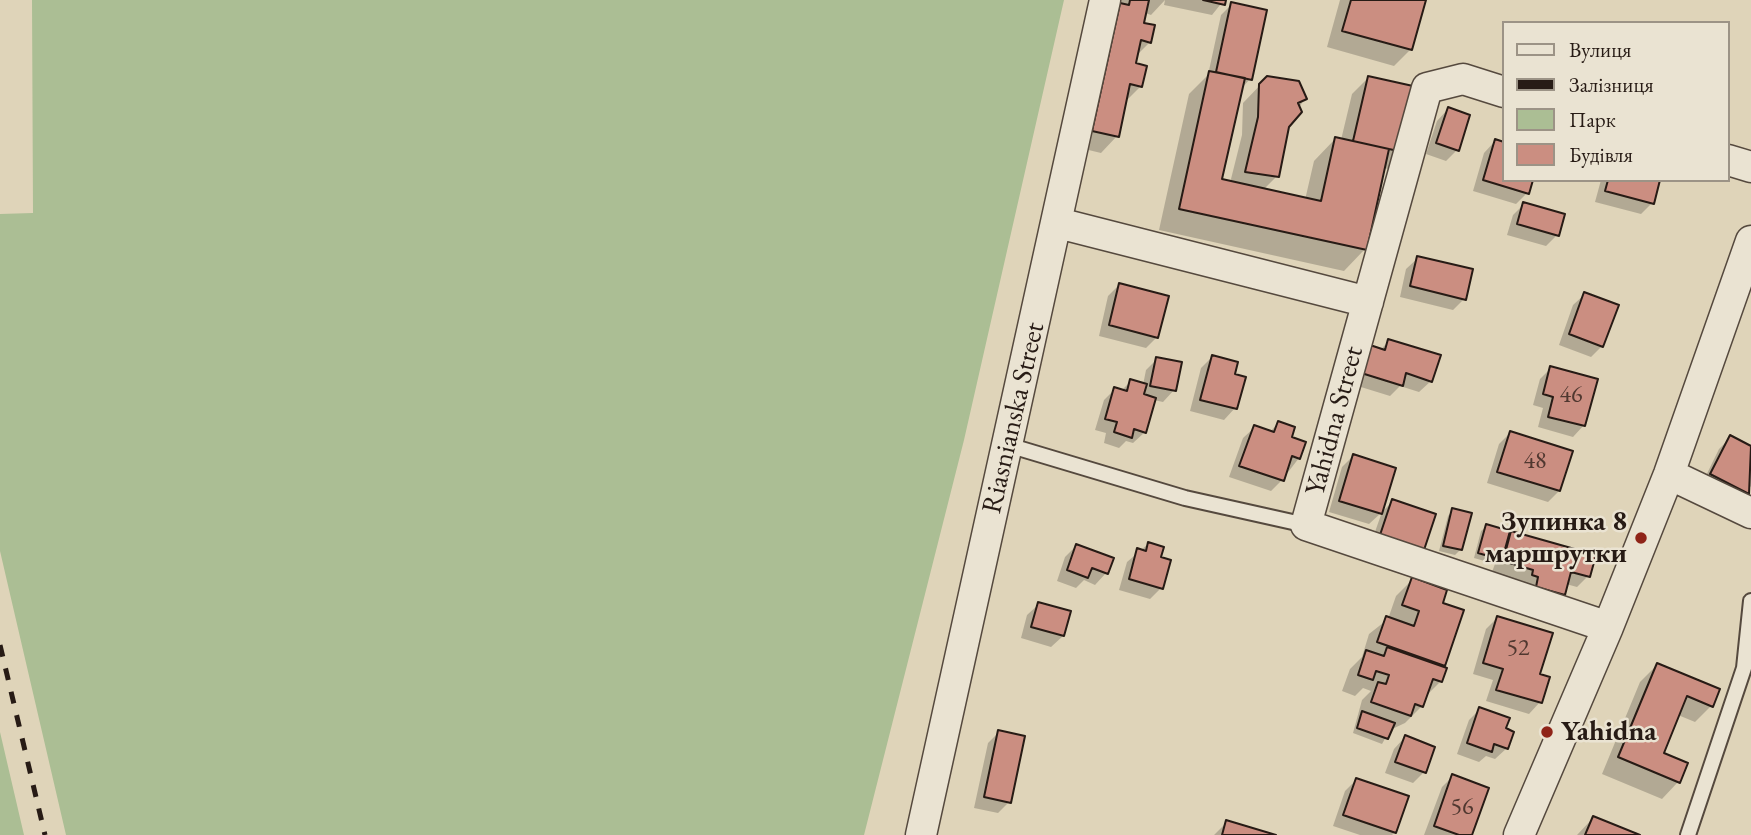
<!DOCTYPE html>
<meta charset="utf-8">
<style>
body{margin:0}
#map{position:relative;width:1751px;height:835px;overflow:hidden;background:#dfd4b9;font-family:"EB Garamond",serif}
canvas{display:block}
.legend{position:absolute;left:1502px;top:21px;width:228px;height:161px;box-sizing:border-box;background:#eae3d2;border:2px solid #9c9386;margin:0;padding:9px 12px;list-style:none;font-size:21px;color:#271b15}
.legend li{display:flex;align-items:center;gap:14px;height:35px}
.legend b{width:35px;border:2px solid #9c9386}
</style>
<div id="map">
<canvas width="1751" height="835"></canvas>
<ul class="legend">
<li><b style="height:9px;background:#eae3d2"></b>Вулиця</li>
<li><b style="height:9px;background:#271b15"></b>Залізниця</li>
<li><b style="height:19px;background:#abbe94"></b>Парк</li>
<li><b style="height:19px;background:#cb8e81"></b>Будівля</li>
</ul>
</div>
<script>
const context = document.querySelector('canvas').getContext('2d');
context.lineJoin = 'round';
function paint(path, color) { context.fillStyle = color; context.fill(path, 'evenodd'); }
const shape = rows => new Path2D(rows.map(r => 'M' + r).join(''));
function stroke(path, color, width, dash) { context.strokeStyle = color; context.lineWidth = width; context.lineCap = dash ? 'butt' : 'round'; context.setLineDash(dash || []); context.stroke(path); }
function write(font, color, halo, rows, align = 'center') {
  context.font = font + ' "EB Garamond",serif'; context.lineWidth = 5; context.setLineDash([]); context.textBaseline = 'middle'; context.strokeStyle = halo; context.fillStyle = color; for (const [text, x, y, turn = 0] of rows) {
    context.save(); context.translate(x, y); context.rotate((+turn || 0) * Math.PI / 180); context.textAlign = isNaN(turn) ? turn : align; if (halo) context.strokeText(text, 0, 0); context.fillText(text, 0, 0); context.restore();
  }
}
paint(shape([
 [32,0,1064,0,964,440,864,835,66,835,0,551,0,214,33,213],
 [0,732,24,835,0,835]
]), '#abbe94');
paint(shape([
 [1111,0,1224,0,1212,15,1164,5,1165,0,1151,15,1145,13,1142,24,1150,42,1136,56,1134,65,1141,86,1125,102,1117,136,1101,153,1076,147],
 [1340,0,1424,0,1411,49,1394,66,1327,47],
 [1232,4,1250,79,1241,89,1220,181,1230,183,1242,135,1243,103,1267,78,1305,98,1288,126,1277,176,1263,190,1305,200,1314,161,1335,139,1341,140,1352,94,1368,78,1406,152,1389,169,1383,168,1365,249,1344,271,1159,230,1189,94,1208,75,1221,15],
 [1448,109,1457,150,1446,161,1426,154,1437,121],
 [1495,141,1504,144,1504,180,1527,193,1516,204,1473,191,1484,153],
 [1601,180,1658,180,1652,203,1641,214,1595,202],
 [1524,204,1557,235,1546,246,1507,235,1513,215],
 [1418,258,1464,299,1453,310,1400,297,1406,269],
 [1119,285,1157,337,1146,348,1099,336,1108,296],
 [1585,294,1602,346,1591,357,1559,345,1573,305],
 [1389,341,1431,381,1419,392,1400,386,1390,396,1348,383],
 [1212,357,1233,375,1235,408,1224,420,1190,411,1201,368],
 [1157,359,1174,390,1163,402,1154,400,1145,432,1133,443,1126,441,1119,448,1104,443,1106,433,1095,430,1104,400,1115,389,1121,391,1131,381,1143,385,1146,370],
 [1551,368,1584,425,1573,437,1538,427,1543,408,1533,405,1540,379],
 [1278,423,1290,438,1299,458,1282,480,1271,491,1229,477,1243,438,1255,427,1270,432],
 [1510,433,1559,491,1548,502,1487,483,1499,444],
 [1730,438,1751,448,1751,486,1736,504,1701,486,1719,449],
 [1353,456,1381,513,1369,524,1329,512,1342,467],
 [1393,501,1434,515,1370,546,1382,512],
 [1453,510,1460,550,1455,555,1439,551,1448,516],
 [1487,526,1506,539,1511,533,1588,576,1577,587,1566,584,1563,594,1552,605,1521,586,1523,581,1492,572,1495,564,1474,558,1481,531],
 [1148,544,1159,558,1161,588,1150,599,1119,590,1127,562],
 [1076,546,1111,559,1106,573,1095,585,1084,580,1076,588,1057,581,1065,557],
 [1413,579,1441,604,1462,612,1441,681,1425,697,1422,706,1405,723,1390,730,1382,744,1353,733,1362,700,1371,691,1363,688,1355,696,1342,691,1350,669,1362,657,1369,634,1388,619,1396,596],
 [1039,604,1063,636,1051,647,1021,638,1027,615],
 [1497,618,1538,676,1540,702,1529,714,1486,701,1493,680,1473,674,1486,629],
 [1657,665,1711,706,1695,722,1678,715,1662,754,1686,764,1678,782,1662,799,1602,774,1640,682],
 [1480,709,1503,730,1507,748,1495,759,1486,756,1479,762,1457,754,1469,720],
 [999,732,1009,802,998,813,974,808,988,743],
 [1405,737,1424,772,1413,783,1385,773,1394,749],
 [1453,776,1470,835,1424,835,1442,787],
 [1356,780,1395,832,1392,835,1360,835,1333,826,1345,791],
 [1593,818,1636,835,1577,835],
 [1227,822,1270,835,1214,835]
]), '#0003');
const building = shape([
 [1130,0,1149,0,1144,23,1155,25,1151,43,1141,40,1136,63,1147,66,1142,87,1130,84,1119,137,1092,131,1120,3,1129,5,1130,0],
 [1203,0,1226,0,1225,5,1203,0],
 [1351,0,1426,0,1412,50,1342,31,1351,0],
 [1231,2,1267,10,1252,80,1216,72,1231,2],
 [1209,71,1245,78,1222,179,1321,201,1335,137,1389,149,1367,250,1179,209,1209,71],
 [1267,76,1299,81,1307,99,1298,103,1302,112,1289,127,1279,177,1245,172,1258,117,1259,84,1267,76],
 [1368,76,1422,88,1407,153,1353,141,1368,76],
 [1448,107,1470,115,1459,151,1436,143,1448,107],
 [1495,139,1504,142,1504,180,1533,180,1529,194,1483,180,1495,139],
 [1608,180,1660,180,1654,204,1605,191,1608,180],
 [1523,202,1565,214,1559,236,1517,224,1523,202],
 [1417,256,1473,269,1466,300,1410,286,1417,256],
 [1119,283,1169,296,1158,338,1109,325,1119,283],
 [1584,292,1619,305,1603,347,1569,334,1584,292],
 [1388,339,1441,355,1432,382,1406,373,1403,386,1358,372,1367,344,1385,350,1388,339],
 [1212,355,1238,362,1235,374,1246,377,1237,409,1200,400,1212,355],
 [1156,357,1182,362,1176,391,1150,386,1156,357],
 [1550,366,1598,379,1585,426,1548,417,1553,397,1543,394,1550,366],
 [1130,379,1147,384,1144,394,1156,398,1146,433,1134,429,1132,438,1114,432,1117,422,1105,419,1114,387,1127,391,1130,379],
 [1278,421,1295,427,1292,437,1306,442,1300,459,1292,456,1284,481,1239,466,1254,425,1274,432,1278,421],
 [1510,431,1573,451,1560,491,1497,472,1510,431],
 [1730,435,1751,446,1749,494,1710,474,1730,435],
 [1353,454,1396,468,1382,514,1339,501,1353,454],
 [1392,499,1436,514,1424,550,1380,535,1392,499],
 [1452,508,1472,513,1462,550,1443,546,1452,508],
 [1486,524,1510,531,1502,560,1478,553,1486,524],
 [1511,531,1596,555,1590,577,1571,572,1565,595,1536,587,1538,577,1532,575,1533,570,1503,561,1511,531],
 [1148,542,1164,547,1161,557,1171,560,1163,589,1129,579,1137,548,1146,551,1148,542],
 [1076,544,1114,558,1108,574,1092,568,1088,578,1067,570,1076,544],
 [1412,577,1447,590,1443,603,1464,610,1445,666,1377,642,1386,616,1414,626,1419,611,1402,605,1412,577],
 [1038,602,1071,611,1064,636,1031,627,1038,602],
 [1497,616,1553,633,1540,674,1550,677,1542,703,1496,690,1503,669,1483,663,1497,616],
 [1387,647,1447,668,1442,682,1433,679,1423,707,1415,704,1411,716,1371,702,1378,682,1386,684,1389,675,1376,671,1373,680,1358,675,1366,650,1384,656,1387,647],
 [1657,663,1720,689,1713,707,1687,696,1664,753,1688,763,1680,783,1618,757,1657,663],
 [1479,707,1510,718,1506,728,1514,732,1508,749,1494,744,1492,752,1467,743,1479,707],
 [1362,711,1395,723,1388,739,1357,728,1362,711],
 [998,730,1025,736,1011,803,984,797,998,730],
 [1405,735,1435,747,1426,773,1395,762,1405,735],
 [1452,774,1489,788,1472,835,1459,835,1434,826,1452,774],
 [1356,778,1409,796,1396,833,1343,815,1356,778],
 [1593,816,1640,835,1585,835,1593,816],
 [1226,820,1276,835,1222,835,1226,820]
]);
paint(building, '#cb8e81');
stroke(building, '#271b15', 2);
const service = shape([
 [1008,445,1185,498,1306,525],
 [1688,835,1744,668,1751,601]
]);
const minor = shape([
 [1504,92,1463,79,1427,88,1306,525,1608,627],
 [1728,160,1751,167],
 [1058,223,1368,302],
 [1669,474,1751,513],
 [921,835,1105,0],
 [1519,835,1608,627,1669,474,1751,241]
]);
stroke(service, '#55493e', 18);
stroke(minor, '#55493e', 33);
stroke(service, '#eae3d2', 14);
stroke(minor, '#eae3d2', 30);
stroke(shape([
 [0,645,45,835]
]), '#271b15', 5, [12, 12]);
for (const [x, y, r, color] of [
 [1641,538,7,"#8f2418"],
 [1547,732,7,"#8f2418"]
]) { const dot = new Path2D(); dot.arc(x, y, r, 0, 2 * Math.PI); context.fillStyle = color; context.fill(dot); stroke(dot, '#eae3d2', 2.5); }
write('24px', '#503830', null, [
 ["46",1571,395],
 ["48",1535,461],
 ["52",1518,648],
 ["56",1462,807]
]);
write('28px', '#271b15', '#eae3d2', [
 ["Riasnianska Street",1014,418,-77],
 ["Yahidna Street",1335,421,-75]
]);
write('bold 28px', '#271b15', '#eae3d2', [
 ["Зупинка 8",1627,522],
 ["маршрутки",1627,554],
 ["Yahidna",1561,732,"left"]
], 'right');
</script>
